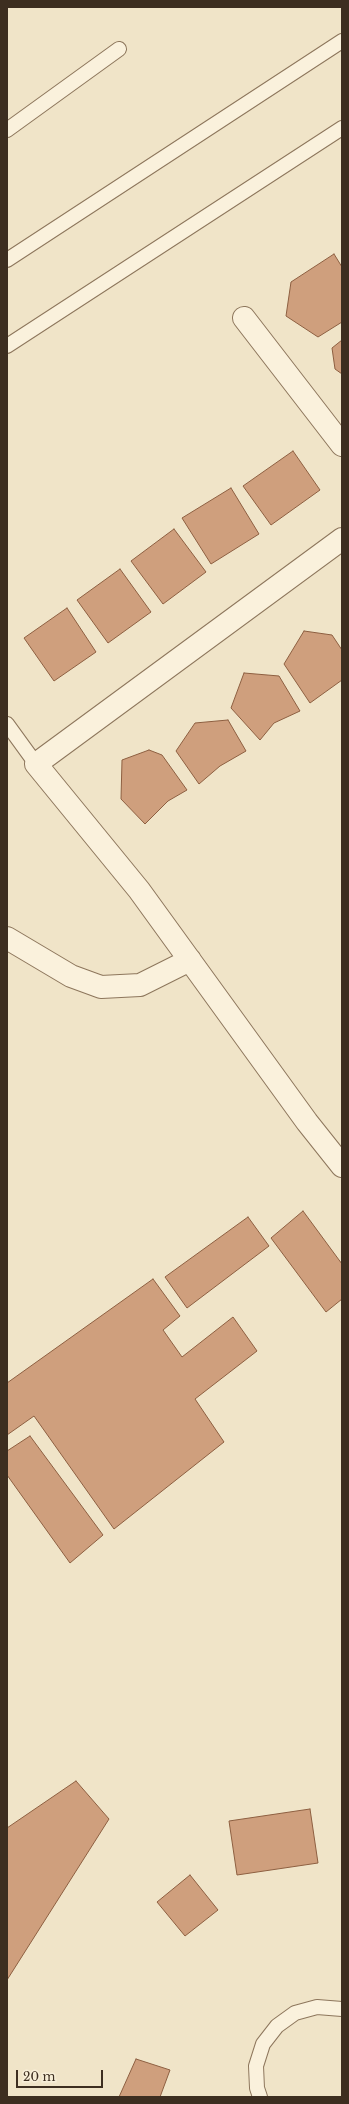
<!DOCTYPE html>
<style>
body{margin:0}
#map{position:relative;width:349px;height:2104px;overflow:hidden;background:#f0e4c8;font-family:"Libre Baskerville",serif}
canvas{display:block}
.frame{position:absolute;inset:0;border:8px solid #3d2e20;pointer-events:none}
.scale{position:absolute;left:16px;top:2070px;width:87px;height:18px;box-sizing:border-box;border:2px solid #3d2e20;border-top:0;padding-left:5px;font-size:12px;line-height:14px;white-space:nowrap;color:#3d2e20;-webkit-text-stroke:3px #f7eed8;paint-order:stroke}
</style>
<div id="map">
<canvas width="349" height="2104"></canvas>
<div class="frame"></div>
<div class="scale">20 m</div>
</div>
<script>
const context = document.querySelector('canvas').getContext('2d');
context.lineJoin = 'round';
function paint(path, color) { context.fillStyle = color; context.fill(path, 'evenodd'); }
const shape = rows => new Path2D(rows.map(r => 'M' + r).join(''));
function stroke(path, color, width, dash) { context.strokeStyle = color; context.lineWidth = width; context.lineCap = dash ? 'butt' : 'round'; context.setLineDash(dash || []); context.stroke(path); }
const building = shape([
 [334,254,342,267,342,322,318,337,286,316,291,282,334,254],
 [342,340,342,374,335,369,332,348,342,340],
 [293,451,320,490,271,525,243,486,293,451],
 [231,488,259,534,211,564,182,518,231,488],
 [174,529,206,572,163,604,131,561,174,529],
 [120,569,151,612,108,643,77,600,120,569],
 [67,608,96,652,54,681,24,638,67,608],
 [304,631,332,635,342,650,342,680,310,703,284,664,304,631],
 [244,673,279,676,300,711,274,723,260,740,231,708,244,673],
 [228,720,246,751,220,766,199,784,176,751,195,723,228,720],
 [149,750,162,755,187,790,168,801,145,824,121,799,122,760,149,750],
 [303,1211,342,1264,342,1299,326,1312,271,1238,303,1211],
 [248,1217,269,1246,187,1308,165,1277,248,1217],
 [153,1279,180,1316,163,1330,182,1357,233,1317,257,1351,195,1399,224,1442,114,1529,34,1416,7,1435,7,1383,153,1279],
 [30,1436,103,1535,70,1563,7,1475,7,1451,30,1436],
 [76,1781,109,1819,7,1980,7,1828,76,1781],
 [310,1809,318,1863,237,1875,229,1821,310,1809],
 [190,1875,218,1910,185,1936,157,1902,190,1875],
 [136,2059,170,2070,160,2097,119,2097,136,2059]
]);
paint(building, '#cf9f7d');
stroke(building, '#8d5f41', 1);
const lane = shape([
 [7,130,119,49],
 [7,260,342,41],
 [7,346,342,128],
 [7,724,36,764],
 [260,2097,257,2088,256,2066,263,2044,277,2026,295,2013,317,2007,342,2009]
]);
const street = shape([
 [244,318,342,445],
 [342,539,36,764,139,890,307,1122,342,1166],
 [7,938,71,976,101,987,140,985,190,960]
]);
stroke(lane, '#8d765c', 16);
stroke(street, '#8d765c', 24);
stroke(lane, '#faf1dc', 14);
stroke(street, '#faf1dc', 22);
</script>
